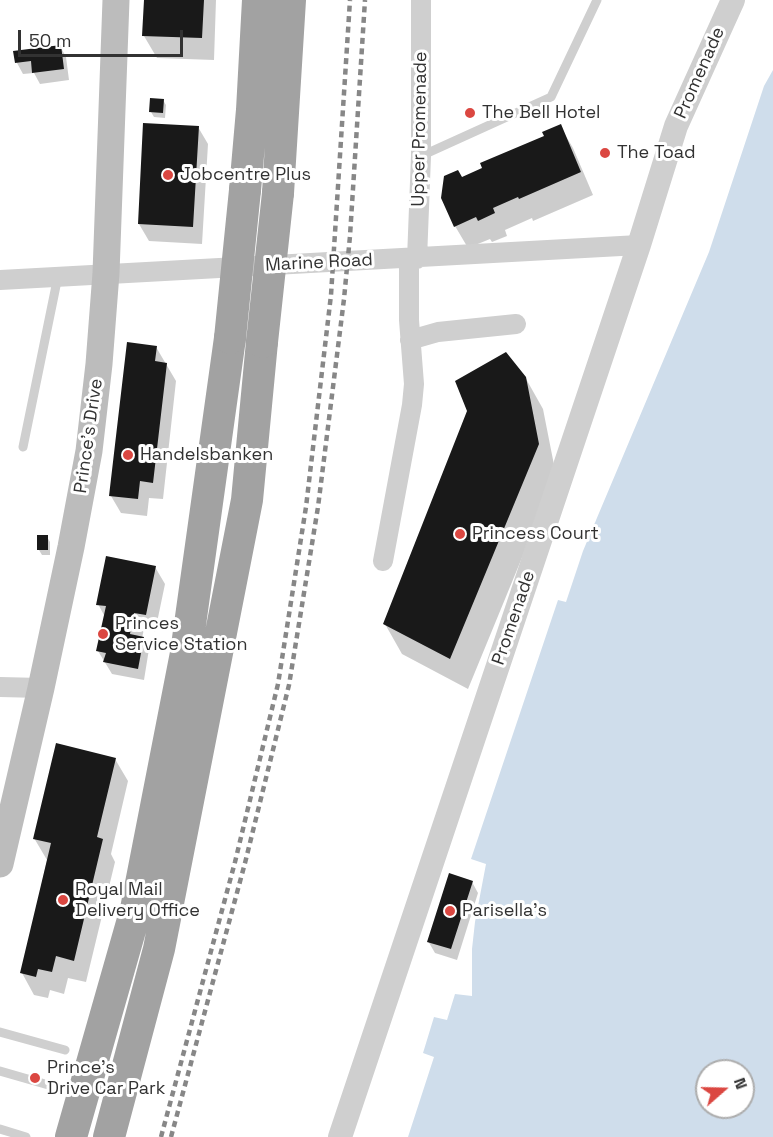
<!DOCTYPE html>
<style>
body{margin:0}
#map{position:relative;width:773px;height:1137px;overflow:hidden;background:#fff;font-family:"Space Grotesk",sans-serif}
canvas{display:block}
.north{position:absolute;left:695px;top:1059px;width:60px;height:60px;box-sizing:border-box;background:#fff;border:2px solid #adadad;border-radius:50%;rotate:70deg;font-size:16px;font-weight:700;line-height:24px;text-align:center;color:#323232}
.north::after{content:'';display:block;margin:auto;width:21px;height:27px;background:#db4741;clip-path:polygon(50% 0,100% 100%,50% 72%,0 100%)}
.scale{position:absolute;left:18px;top:30px;width:165px;height:27px;box-sizing:border-box;border:3px solid #323232;border-top:0;padding-left:8px;font-size:18px;line-height:21px;white-space:nowrap;color:#323232;-webkit-text-stroke:4px #fff;paint-order:stroke}
</style>
<div id="map">
<canvas width="773" height="1137"></canvas>
<div class="north">N</div>
<div class="scale">50 m</div>
</div>
<script>
const context = document.querySelector('canvas').getContext('2d');
context.lineJoin = 'round';
function paint(path, color) { context.fillStyle = color; context.fill(path, 'evenodd'); }
const shape = rows => new Path2D(rows.map(r => 'M' + r).join(''));
function stroke(path, color, width, dash) { context.strokeStyle = color; context.lineWidth = width; context.lineCap = dash ? 'butt' : 'round'; context.setLineDash(dash || []); context.stroke(path); }
function write(font, color, halo, rows, align = 'center') {
  context.font = font + ' "Space Grotesk",sans-serif'; context.lineWidth = 6; context.setLineDash([]); context.textBaseline = 'middle'; context.strokeStyle = halo; context.fillStyle = color; for (const [text, x, y, turn = 0] of rows) {
    context.save(); context.translate(x, y); context.rotate((+turn || 0) * Math.PI / 180); context.textAlign = isNaN(turn) ? turn : align; if (halo) context.strokeText(text, 0, 0); context.fillText(text, 0, 0); context.restore();
  }
}
paint(shape([
 [773,70,773,1137,408,1137,434,1057,423,1053,434,1017,447,1020,455,994,472,996,472,949,475,922,486,864,471,859,558,600,566,602,583,551,709,252,764,86],
 [707,1071,743,1071,743,1107,707,1107]
]), '#cfddeb');
paint(shape([
 [145,0,216,0,214,60,157,58,144,36],
 [60,46,66,57,69,80,40,84,34,73,23,74,17,63,15,52],
 [163,100,166,105,165,118,154,117,151,112],
 [560,126,573,148,593,195,533,221,532,218,505,230,507,236,492,242,490,239,468,248,455,226,462,179,546,136],
 [198,127,208,144,202,244,149,241,139,224],
 [156,347,176,381,163,499,149,498,147,516,121,513,111,496],
 [525,377,543,409,556,475,468,689,402,654,385,624],
 [47,537,50,542,50,555,42,555,39,550],
 [155,567,165,584,155,632,144,629,142,638,149,649,144,680,112,674,98,651,105,617,98,604],
 [115,759,128,781,111,854,115,862,86,982,68,978,64,994,50,990,48,998,34,995,22,973,47,860,34,838],
 [472,882,478,893,457,960,435,953,428,941]
]), '#0003');
paint(shape([
 [144,0,204,0,202,38,142,36],
 [61,45,64,69,32,73,31,61,15,63,13,51],
 [150,98,164,99,163,113,149,112],
 [143,123,199,126,193,227,138,224],
 [561,124,581,172,519,199,518,197,493,208,495,213,478,221,476,217,454,227,441,198,444,176,458,170,462,177,482,168,480,163,544,136,542,132],
 [127,342,157,346,155,361,167,363,153,483,140,481,138,499,109,496],
 [506,352,526,377,539,444,450,659,383,624,467,411,455,381],
 [37,535,48,535,48,550,37,550],
 [106,556,156,566,146,615,134,613,130,634,144,637,138,669,103,662,106,653,96,651,106,606,96,605],
 [56,743,116,758,97,837,103,839,74,961,56,956,52,972,38,969,36,977,20,973,51,843,33,839],
 [449,873,473,881,451,949,427,942]
]), '#191919');
stroke(shape([
 [421,156,551,97,597,0],
 [23,447,58,276],
 [0,1032,65,1050],
 [0,1071,52,1086],
 [0,1129,26,1137]
]), '#cfcfcf', 9);
stroke(shape([
 [417,259,421,156,421,0],
 [0,280,639,245],
 [410,340,438,332,516,324],
 [383,561,412,405,414,384,409,320,409,259],
 [0,687,41,688]
]), '#cfcfcf', 20);
stroke(shape([
 [340,1137,639,245,676,126,733,0]
]), '#cfcfcf', 24);
stroke(shape([
 [0,864,41,688,71,547,89,451,99,364,106,273,116,0]
]), '#bcbcbc', 27);
stroke(shape([
 [245,190,252,110,258,0],
 [278,193,290,0],
 [71,1137,136,909,186,653,230,338],
 [109,1137,159,949,247,500,262,342]
]), '#a2a2a2', 32);
stroke(shape([
 [161,1137,235,862,278,684,306,507,331,295,350,0],
 [171,1137,245,863,289,685,318,507,344,299,350,236,365,0]
]), '#878787', 4.5, [6, 4.5]);
stroke(shape([
 [230,338,245,190],
 [262,342,278,193]
]), '#a2a2a2', 32);
for (const [x, y, r, color] of [
 [470,113,6,"#db4741"],
 [605,153,6,"#db4741"],
 [168,175,6,"#db4741"],
 [128,455,6,"#db4741"],
 [460,534,6,"#db4741"],
 [103,634,6,"#db4741"],
 [63,900,6,"#db4741"],
 [450,911,6,"#db4741"],
 [35,1078,6,"#db4741"]
]) { const dot = new Path2D(); dot.arc(x, y, r, 0, 2 * Math.PI); context.fillStyle = color; context.fill(dot); stroke(dot, '#fff', 2); }
write('18px', '#323232', '#fff', [
 ["Promenade",700,73,-66],
 ["Upper Promenade",420,129,-89],
 ["Marine Road",319,263,-3],
 ["Prince's Drive",89,436,-82],
 ["Promenade",514,618,-71]
]);
write('18px', '#323232', '#fff', [
 ["The Bell Hotel",482,113],
 ["The Toad",617,153],
 ["Jobcentre Plus",180,175],
 ["Handelsbanken",140,455],
 ["Princess Court",472,534],
 ["Princes",115,624],
 ["Service Station",115,645],
 ["Royal Mail",75,890],
 ["Delivery Office",75,911],
 ["Parisella's",462,911],
 ["Prince's",47,1068],
 ["Drive Car Park",47,1089]
], 'left');
</script>
